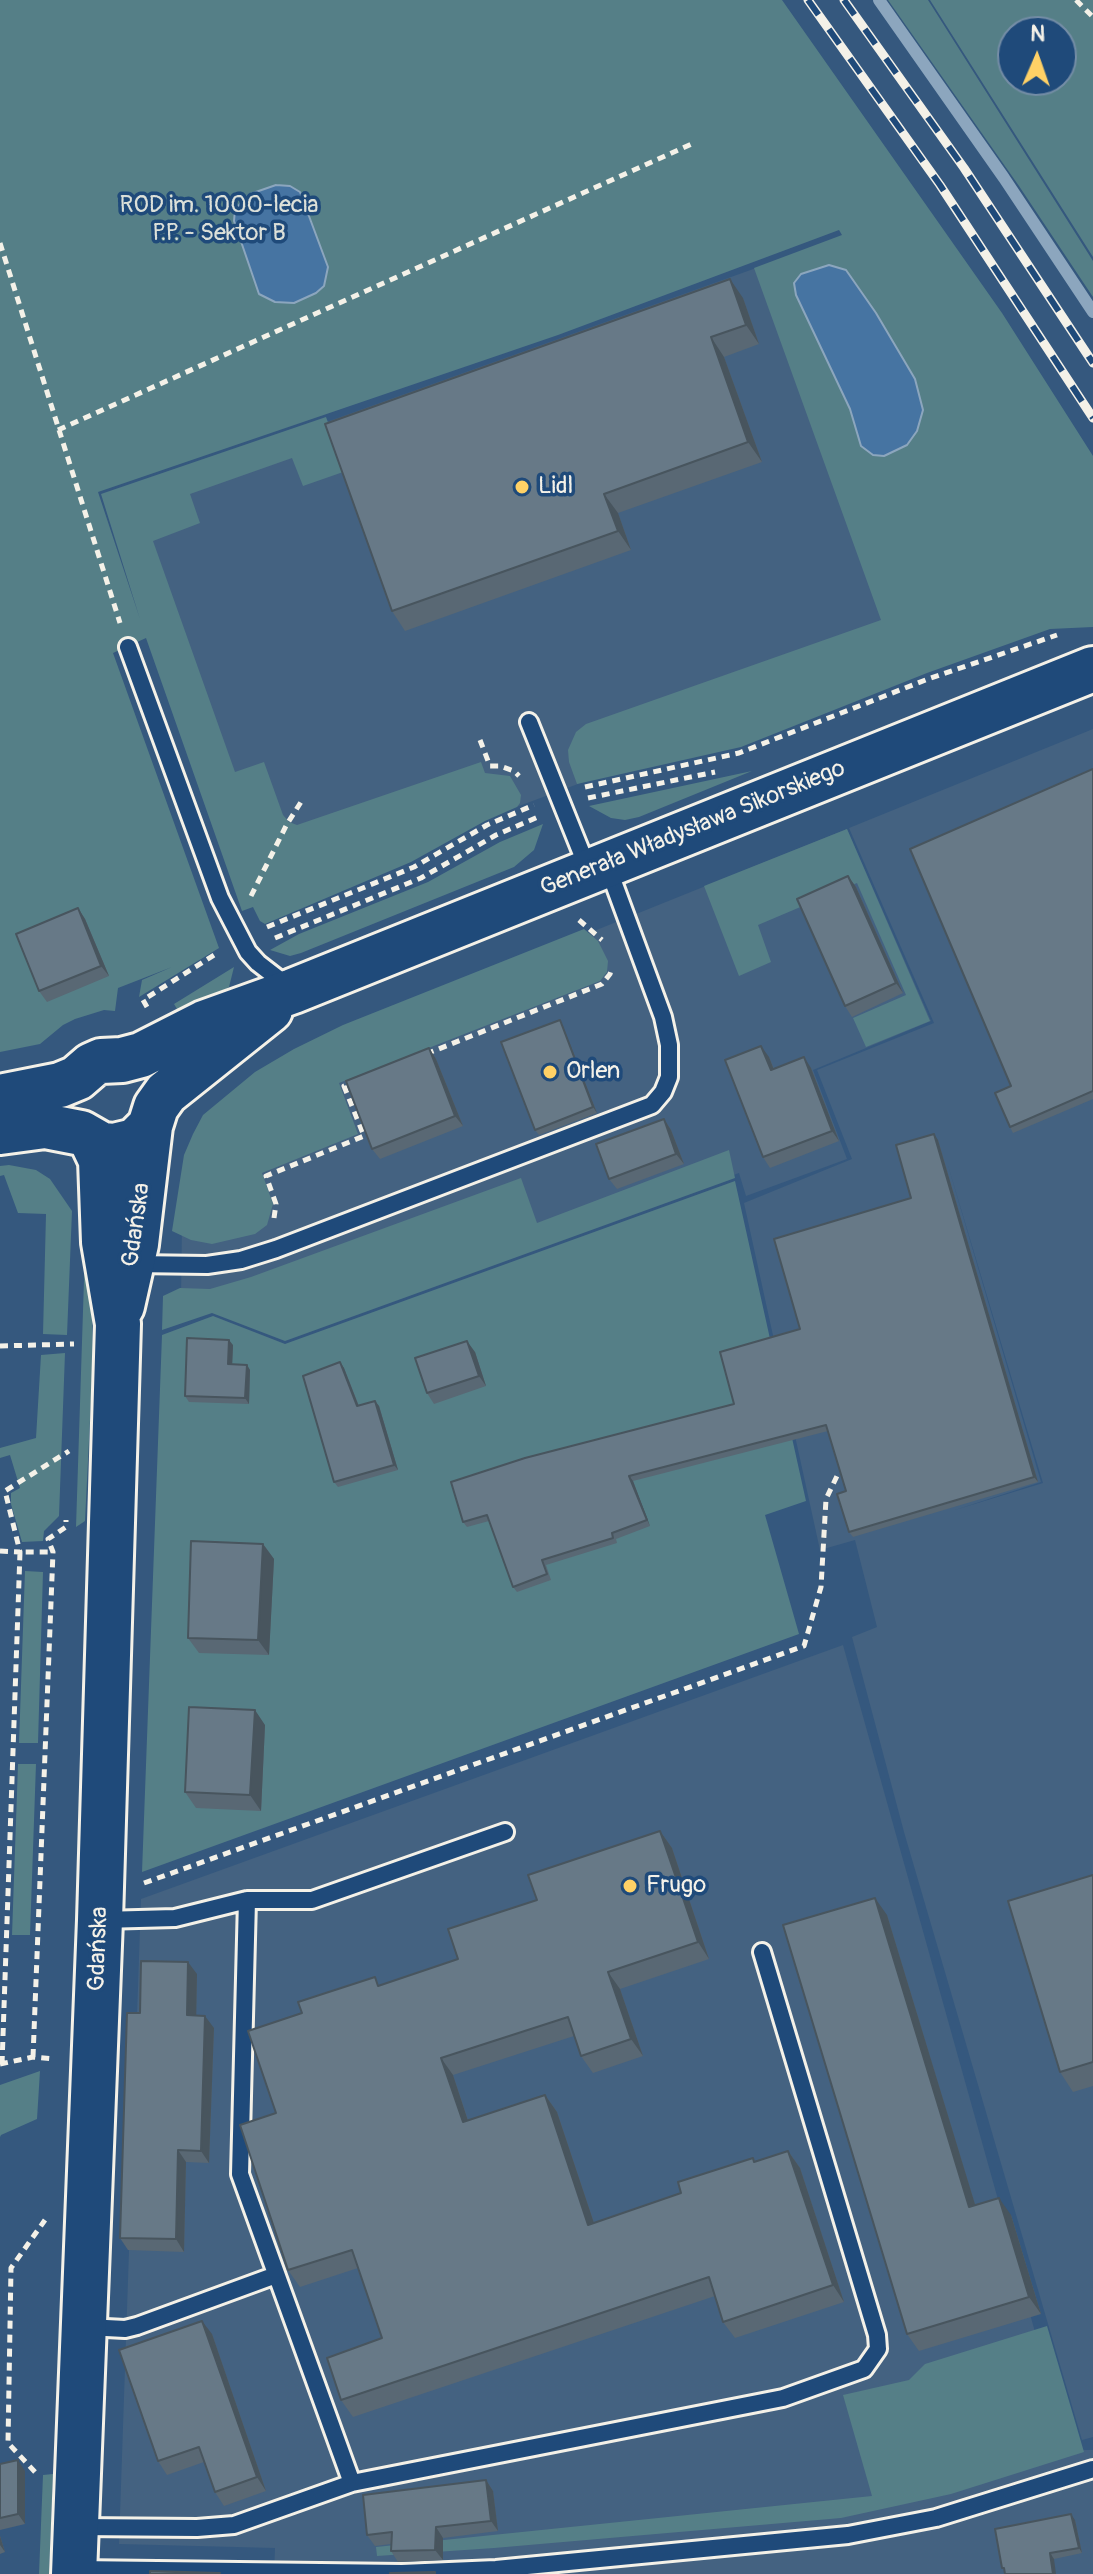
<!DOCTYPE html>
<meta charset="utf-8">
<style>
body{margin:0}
#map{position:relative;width:1093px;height:2574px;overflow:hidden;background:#35587e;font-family:Pangolin,sans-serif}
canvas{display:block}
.north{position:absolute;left:997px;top:16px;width:80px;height:80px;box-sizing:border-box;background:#1f4a7a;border:2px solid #748da6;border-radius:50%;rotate:2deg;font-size:22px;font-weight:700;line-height:32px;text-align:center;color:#f4f1e8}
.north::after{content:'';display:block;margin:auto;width:28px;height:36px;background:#ffd166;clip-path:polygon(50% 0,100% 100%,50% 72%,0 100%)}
</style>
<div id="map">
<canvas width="1093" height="2574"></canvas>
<div class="north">N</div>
</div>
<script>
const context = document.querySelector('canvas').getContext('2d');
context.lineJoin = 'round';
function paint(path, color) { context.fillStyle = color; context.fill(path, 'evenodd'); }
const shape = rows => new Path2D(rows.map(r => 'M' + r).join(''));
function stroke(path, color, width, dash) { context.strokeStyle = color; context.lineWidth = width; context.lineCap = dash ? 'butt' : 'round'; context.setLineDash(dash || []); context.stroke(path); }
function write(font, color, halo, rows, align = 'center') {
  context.font = font + ' Pangolin,sans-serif'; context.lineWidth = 7; context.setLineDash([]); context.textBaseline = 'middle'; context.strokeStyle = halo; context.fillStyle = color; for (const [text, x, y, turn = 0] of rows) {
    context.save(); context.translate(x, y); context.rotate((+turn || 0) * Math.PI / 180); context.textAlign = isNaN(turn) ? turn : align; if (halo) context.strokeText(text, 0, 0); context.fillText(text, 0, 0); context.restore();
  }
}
paint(shape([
 [837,239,1033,614,246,908,109,500],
 [1093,729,1093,2437,1082,2440,904,1832,852,1637,877,1627,855,1540,820,1550,744,1203,852,1159,817,1070,934,1023,849,828],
 [947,1162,1043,1483,955,1510,1041,1482],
 [847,829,931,1021,813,1070,847,1159,746,1196,739,1173,287,1336,181,1297,182,1224,336,1035],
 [843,1645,1068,2450,1093,2450,1093,2574,274,2574,275,2548,119,2544,141,1899]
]), '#446281');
paint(shape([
 [0,0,782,0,1002,313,1093,456,1093,627,1050,629,927,673,741,747,577,784,569,762,568,750,576,732,586,724,881,620,754,268,842,235,839,230,558,335,98,492,140,619,101,494,326,417,346,471,303,486,292,458,190,494,200,523,153,541,235,772,264,762,283,815,289,822,297,825,481,762,485,773,510,776,521,795,520,803,517,807,485,821,411,862,265,924,260,921,253,907,242,911,146,638,113,653,219,948,139,997,142,980,172,967,118,988,115,1011,104,1010,75,1019,63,1025,40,1044,0,1052],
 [888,0,928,0,1093,261,1093,297,1019,186],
 [930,0,1093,0,1093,257],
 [1061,32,1061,80,1013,80,1013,32],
 [752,771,639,817,625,820,611,818,589,806],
 [543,824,534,850,514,867,301,953,290,956,270,950,299,934,428,882,500,842],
 [847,829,930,1021,866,1047,853,1018,906,995,857,883,758,925,771,962,739,976,704,886],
 [584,929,598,941,608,961,607,972,600,981,339,1083,358,1134,262,1173,273,1204,267,1225,255,1234,212,1244,191,1240,172,1231,184,1155,193,1134,203,1115,255,1072,294,1049,343,1025],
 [234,967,229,987,183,1019,174,1004],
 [729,1150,735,1178,285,1341,212,1313,162,1330,163,1296,180,1288,210,1289,251,1277,521,1178,537,1223],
 [9,1165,36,1170,50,1179,72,1211,67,1335,43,1334,46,1214,18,1213,4,1175,0,1176,0,1166],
 [735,1181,806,1501,765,1515,799,1634,142,1872,162,1335,213,1316,285,1344],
 [86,1218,90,1220,93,1359,85,1521,76,1527],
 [65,1353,59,1516,44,1531,43,1541,22,1542,11,1504,11,1493,20,1488,10,1455,0,1458,0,1448,36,1438,41,1355],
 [25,1571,43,1572,38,1743,19,1743],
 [18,1764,36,1764,30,1935,12,1935],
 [40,2071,37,2119,1,2135,0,2137,0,2085],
 [1047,2326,1084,2452,951,2494,841,2518,494,2548,377,2556,376,2547,872,2496,843,2395,909,2380,925,2364],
 [53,2474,49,2574,39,2574,43,2475]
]), '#557f87');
const water = shape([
 [276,185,290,186,300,192,328,267,324,286,316,293,294,303,275,302,259,294,234,221,235,210,243,200,250,194,276,185],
 [829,265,846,270,876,313,915,379,923,410,917,431,907,445,884,456,873,455,861,446,850,409,796,295,794,283,801,274,829,265]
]);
paint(water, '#4674a2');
stroke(water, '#8ca6be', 2);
stroke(shape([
 [879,0,1004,178,1093,312]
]), '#8ca6be', 12);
const lane = shape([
 [128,647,220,898,248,952,258,963,289,987],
 [529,722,588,869],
 [133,1264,207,1265,241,1260,276,1249,652,1105,663,1092,669,1077,669,1045,663,1017,607,865],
 [247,1900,240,2174,352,2483],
 [102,1920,175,1918,247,1900,312,1900,505,1832],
 [87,2327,125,2329,137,2326,276,2275],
 [79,2527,197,2528,234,2525,352,2483,783,2398,864,2369,878,2349,877,2335,762,1952],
 [76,2569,402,2573,496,2569,848,2535,936,2518,1093,2469]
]);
const secondary = shape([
 [0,1097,60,1085,77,1078,92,1065,101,1061,122,1060,141,1055,204,1023,293,991,1093,669],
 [0,1132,45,1126,81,1133,102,1145,114,1146,135,1141,150,1126,156,1107,166,1093,270,1010],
 [122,1306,136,1244,150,1126],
 [74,2574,100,1920,118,1324,104,1242,101,1160,92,1141]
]);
stroke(lane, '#f4f1e8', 22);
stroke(secondary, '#f4f1e8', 50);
stroke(shape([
 [1076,0,1093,17],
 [0,243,120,623],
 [58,430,696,142],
 [480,740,490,766,500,766,514,771,519,776],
 [585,787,739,753,928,679,1057,635],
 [588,798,715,772],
 [251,896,287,824,301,802],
 [579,920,602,940],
 [267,927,414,867,487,825,534,805],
 [275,938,421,878,496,835,538,817],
 [147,1007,143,1000,219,952],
 [426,1054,602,984,610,974,612,967],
 [274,1218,276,1204,266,1176,364,1136,344,1086,353,1082],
 [0,1346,74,1344],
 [0,1551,20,1552,5,1491,69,1451],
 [144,1883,804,1646,821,1587,826,1499,837,1476],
 [33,2057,53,1552,48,1539,66,1527,66,1520],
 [0,2064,33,2057,54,2059],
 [2,2064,20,1552,53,1552],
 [35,2472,8,2443,11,2268,45,2220]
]), '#f4f1e8', 5, [8, 6]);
stroke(lane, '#1f4a7a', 16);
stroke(secondary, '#1f4a7a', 44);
const rail = shape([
 [808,0,940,185,1093,418],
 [844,0,964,168,1093,363]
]);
stroke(rail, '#f4f1e8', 9);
stroke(rail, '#1f4a7a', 6, [18]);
paint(shape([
 [743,298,759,344,724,357,762,462,618,513,631,550,405,631,392,611],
 [1093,769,1093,1099,1013,1133,1010,1127,1011,1086],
 [848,876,856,887,903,993,852,1017,845,1006],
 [78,908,85,919,109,976,47,1002,39,991],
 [560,1020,563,1026,597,1113,539,1135,535,1130],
 [429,1048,436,1059,463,1126,380,1159,372,1149],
 [769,1057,774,1069,811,1068,839,1141,770,1168,763,1157],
 [664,1119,671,1130,684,1164,617,1189,609,1179],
 [938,1140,1038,1482,853,1537,849,1532,846,1491,828,1431,633,1481,650,1526,616,1539,617,1543,546,1565,551,1580,517,1592,513,1587,489,1521,467,1527,463,1522,734,1404,800,1329,911,1198],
 [233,1345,232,1364,247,1365,250,1370,249,1404,189,1402,185,1396],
 [475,1352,486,1386,434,1404,427,1393],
 [340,1362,344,1368,359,1406,375,1401,379,1406,398,1470,338,1487,334,1482],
 [263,1544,274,1559,269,1655,199,1653,188,1638],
 [265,1725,261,1811,196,1808,185,1792],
 [660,1831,672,1848,709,1959,620,1989,643,2056,593,2073,581,2056,574,2036,453,2075,468,2120,545,2095,557,2112,594,2223,681,2193,753,2158,756,2162,788,2151,800,2168,844,2302,735,2338,723,2322,715,2296,353,2417,341,2400,382,2338,358,2268,300,2287,288,2270,276,2113,381,1985,458,1959,537,1900],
 [1093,1875,1093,2086,1073,2092,1060,2072],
 [887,1915,975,2205,1011,2215,1041,2314,919,2351,907,2334],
 [197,1974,196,2015,214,2028,209,2163,186,2162,184,2252,128,2250,120,2238,140,2013],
 [212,2334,266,2491,224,2506,215,2492,204,2462,167,2475,158,2461],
 [0,2464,25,2471,25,2524,0,2530],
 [486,2480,493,2491,498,2531,443,2538,443,2560,398,2562,391,2551,391,2544,375,2546,367,2535],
 [1075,2520,1082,2553,1054,2559,1005,2572,1002,2568],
 [0,2536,5,2552,0,2554]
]), '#596874');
paint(shape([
 [730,279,743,298,759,344,746,325],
 [711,337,724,357,762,462,748,442],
 [604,494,618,513,631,550,618,531],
 [848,876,856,887,903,993,896,983],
 [78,908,85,919,109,976,101,966],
 [560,1020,563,1026,597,1113,593,1107],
 [761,1046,769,1057,778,1080,771,1070],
 [429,1048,436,1059,463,1126,455,1116],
 [804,1057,811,1068,839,1141,832,1131],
 [664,1119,671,1130,684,1164,676,1154],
 [934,1134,938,1140,1038,1482,1034,1477],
 [229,1340,233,1345,232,1369,228,1364],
 [467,1341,475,1352,486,1386,479,1376],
 [340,1362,344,1368,361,1412,357,1406],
 [247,1365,250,1370,249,1404,245,1398],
 [375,1401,379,1406,398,1470,394,1465],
 [629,1476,633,1481,650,1526,647,1520],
 [263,1544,274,1559,269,1655,258,1640],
 [255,1710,265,1725,261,1811,250,1795],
 [660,1831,672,1848,709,1959,698,1942],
 [875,1898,887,1915,981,2224,969,2207],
 [188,1962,197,1974,196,2027,187,2015],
 [608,1972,620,1989,643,2056,631,2039],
 [205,2016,214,2028,209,2163,201,2151],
 [441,2058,453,2075,474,2139,463,2122],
 [545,2095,557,2112,600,2241,588,2225],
 [178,2150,186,2162,184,2252,176,2239],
 [788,2151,800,2168,844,2302,833,2285],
 [999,2198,1011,2215,1041,2314,1029,2297],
 [202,2321,212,2334,266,2491,257,2477],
 [18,2460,25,2471,25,2524,18,2514],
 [486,2480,493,2491,498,2531,491,2521],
 [1071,2514,1075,2520,1082,2553,1079,2548],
 [436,2527,443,2538,443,2560,435,2550],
 [0,2536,5,2552,0,2545],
 [1050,2553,1054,2559,1056,2574,1053,2574]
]), '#48555e');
const building = shape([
 [730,279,746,325,711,337,748,442,604,494,618,531,392,611,325,424,730,279],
 [1093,769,1093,1091,1010,1127,995,1093,1011,1086,910,849,1093,769],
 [848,876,896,983,845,1006,797,899,848,876],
 [78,908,101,966,39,991,16,934,78,908],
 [560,1020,593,1107,535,1130,501,1042,560,1020],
 [761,1046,771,1070,804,1057,832,1131,763,1157,725,1060,761,1046],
 [429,1048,455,1116,372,1149,346,1081,429,1048],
 [664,1119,676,1154,609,1179,596,1144,664,1119],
 [934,1134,1034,1477,849,1532,837,1494,846,1491,826,1425,629,1476,647,1520,612,1533,613,1538,542,1560,547,1574,513,1587,487,1515,463,1522,451,1482,525,1458,734,1404,720,1352,800,1329,774,1239,911,1198,896,1145,934,1134],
 [187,1338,229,1340,228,1364,247,1365,245,1398,185,1396,187,1338],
 [467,1341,479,1376,427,1393,415,1358,467,1341],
 [340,1362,357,1406,375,1401,394,1465,334,1482,303,1376,340,1362],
 [191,1541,263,1544,258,1640,188,1638,191,1541],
 [189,1707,255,1710,250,1795,185,1792,189,1707],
 [660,1831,698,1942,608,1972,631,2039,581,2056,568,2017,441,2058,463,2122,545,2095,588,2225,681,2193,678,2182,753,2158,754,2162,788,2151,833,2285,723,2322,709,2277,341,2400,327,2358,382,2338,352,2250,288,2270,240,2125,276,2113,248,2031,302,2013,298,2002,375,1977,378,1986,458,1959,448,1929,537,1900,528,1875,660,1831],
 [1093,1875,1093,2062,1060,2072,1008,1901,1093,1875],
 [875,1898,969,2207,999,2198,1029,2297,907,2334,783,1925,875,1898],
 [141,1961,188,1962,187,2015,205,2016,201,2151,178,2150,176,2239,120,2238,127,2013,140,2013,141,1961],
 [202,2321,257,2477,215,2492,199,2447,158,2461,119,2350,202,2321],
 [18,2460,18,2514,0,2518,0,2464,18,2460],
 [486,2480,491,2521,436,2527,435,2550,391,2551,392,2532,367,2535,363,2495,486,2480],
 [1071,2514,1079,2548,1050,2553,1053,2574,1005,2574,1004,2568,1002,2568,995,2529,1071,2514],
 [150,2571,220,2573,150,2574,150,2571],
 [435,2572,435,2574,390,2574,390,2573,435,2572]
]);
paint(building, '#677987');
stroke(building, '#48555e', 2);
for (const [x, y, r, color] of [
 [522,487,8,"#ffd166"],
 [550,1072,8,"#ffd166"],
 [630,1886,8,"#ffd166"]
]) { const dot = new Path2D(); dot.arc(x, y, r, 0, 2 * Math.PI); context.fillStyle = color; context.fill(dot); stroke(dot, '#1f4a7a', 3); }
write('24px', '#dce0d9', '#1f4a7a', [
 ["ROD im. 1000-lecia",219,206],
 ["P.P. - Sektor B",219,234]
]);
write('24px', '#f4f1e8', '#1f4a7a', [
 ["Lidl",538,487],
 ["Orlen",566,1072],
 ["Frugo",646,1886]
], 'left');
write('24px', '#f4f1e8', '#1f4a7a', [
 ["Generała Władysława Sikorskiego",693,829,-22],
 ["Gdańska",137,1225,-82],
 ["Gdańska",99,1949,-88]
]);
</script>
